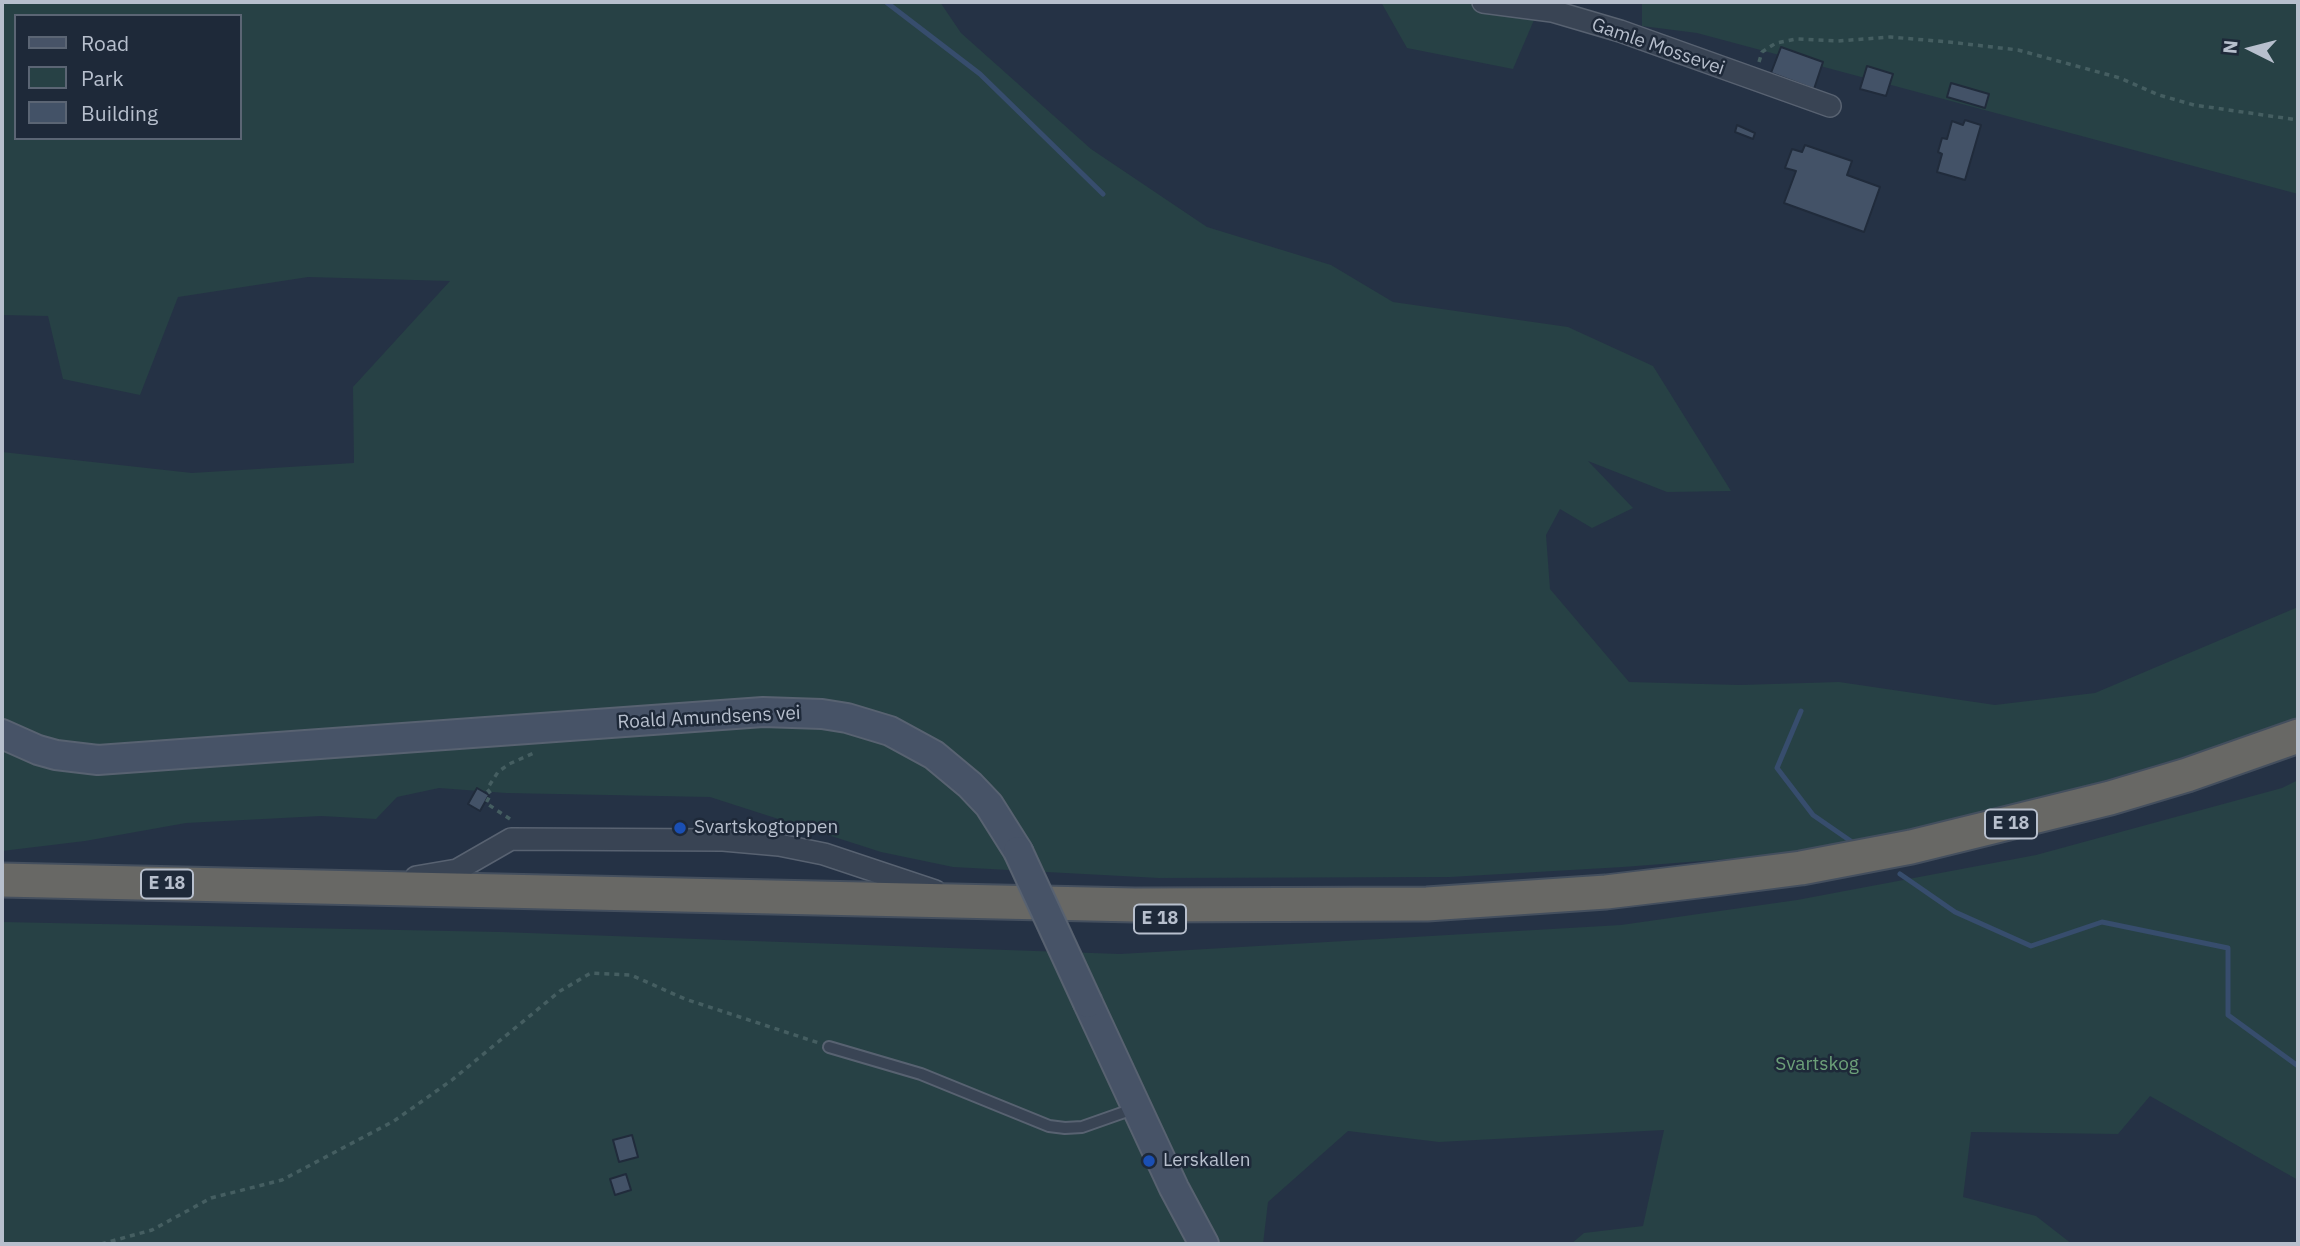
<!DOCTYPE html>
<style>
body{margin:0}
#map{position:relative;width:2300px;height:1246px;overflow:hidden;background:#253245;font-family:"IBM Plex Sans",sans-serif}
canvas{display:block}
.frame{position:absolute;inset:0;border:4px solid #b7bfcd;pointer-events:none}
.legend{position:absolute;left:14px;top:14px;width:228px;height:126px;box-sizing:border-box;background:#1e2939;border:2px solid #5b6574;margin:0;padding:9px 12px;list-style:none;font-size:21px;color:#b7bfcd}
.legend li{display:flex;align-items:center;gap:14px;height:35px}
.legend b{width:35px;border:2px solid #5b6574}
.north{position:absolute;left:2216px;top:14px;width:70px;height:70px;-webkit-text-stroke:5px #1e2939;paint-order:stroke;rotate:276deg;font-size:19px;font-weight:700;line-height:28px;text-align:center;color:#b7bfcd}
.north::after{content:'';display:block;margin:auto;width:24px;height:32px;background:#b7bfcd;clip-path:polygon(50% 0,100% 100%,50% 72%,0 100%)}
</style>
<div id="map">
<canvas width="2300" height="1246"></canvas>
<div class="frame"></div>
<ul class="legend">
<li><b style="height:9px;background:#475367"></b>Road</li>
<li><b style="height:19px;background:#274145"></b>Park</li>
<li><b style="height:19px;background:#435267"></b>Building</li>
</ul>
<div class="north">N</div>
</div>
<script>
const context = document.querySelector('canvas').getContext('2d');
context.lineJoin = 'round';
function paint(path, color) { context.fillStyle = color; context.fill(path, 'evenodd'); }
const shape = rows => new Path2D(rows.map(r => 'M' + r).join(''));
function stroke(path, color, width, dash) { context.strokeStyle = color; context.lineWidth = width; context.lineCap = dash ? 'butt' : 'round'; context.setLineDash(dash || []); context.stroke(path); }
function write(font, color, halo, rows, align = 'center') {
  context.font = font + ' "IBM Plex Sans",sans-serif'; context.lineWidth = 5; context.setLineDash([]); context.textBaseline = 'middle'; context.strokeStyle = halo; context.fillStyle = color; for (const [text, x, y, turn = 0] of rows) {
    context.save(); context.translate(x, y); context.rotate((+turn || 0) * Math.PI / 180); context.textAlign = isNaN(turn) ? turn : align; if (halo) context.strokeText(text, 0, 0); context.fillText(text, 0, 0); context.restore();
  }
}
paint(shape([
 [2,2,940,2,961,33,1091,149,1207,227,1331,265,1393,302,1568,327,1653,366,1731,491,1667,492,1588,461,1633,508,1592,528,1560,509,1546,535,1550,589,1629,682,1740,685,1839,682,1995,705,2095,693,2298,607,2298,718,2254,736,2022,805,1794,854,1623,867,1450,877,1159,878,953,867,881,852,710,797,506,793,439,788,397,797,376,819,321,816,186,823,85,841,2,851,2,452,192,473,354,463,353,387,450,281,308,277,178,297,140,395,63,379,48,316,2,315],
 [16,16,240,16,240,138,16,138],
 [1381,2,1516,2,1537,13,1513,69,1407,48],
 [1642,2,2298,2,2298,194,1697,33,1642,26],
 [2298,780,2298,1180,2150,1096,2118,1134,1971,1132,1963,1197,2036,1216,2072,1244,1571,1244,1584,1233,1643,1226,1664,1130,1439,1142,1348,1131,1268,1202,1263,1244,2,1244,2,922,500,932,1120,954,1621,925,1797,900,2036,855,2282,788]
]), '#274145');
stroke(shape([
 [886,2,980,74,1103,194],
 [1801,711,1777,768,1813,815,1855,844],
 [1900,874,1955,912,2031,946,2102,922,2228,948,2228,1015,2298,1066]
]), '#374d6d', 5);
const building = shape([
 [1781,47,1823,62,1814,89,1771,73,1781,47],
 [1867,66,1893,74,1886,96,1860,89,1867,66],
 [1951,83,1989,94,1985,108,1947,97,1951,83],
 [1965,120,1981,125,1965,180,1937,172,1942,154,1938,152,1942,138,1947,139,1952,121,1963,125,1965,120],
 [1737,125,1755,133,1753,139,1735,132,1737,125],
 [1805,145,1852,161,1847,175,1880,187,1864,232,1784,203,1796,171,1785,168,1792,149,1802,152,1805,145],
 [477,788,489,795,480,811,468,804,477,788],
 [632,1135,638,1157,619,1162,613,1140,632,1135],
 [626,1174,631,1190,615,1195,610,1179,626,1174]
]);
paint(building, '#435267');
stroke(building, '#202b3b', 2);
const service = shape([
 [829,1047,921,1074,1049,1126,1065,1128,1082,1127,1136,1108]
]);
const minor = shape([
 [1483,2,1552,11,1620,31,1830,106],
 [416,877,457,870,511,839,723,840,779,845,824,854,935,891]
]);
const secondary = shape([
 [2,734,38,750,56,755,98,760,763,712,822,714,847,718,890,731,934,755,970,785,989,805,1018,851],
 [1088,1003,1174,1188,1204,1244]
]);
const trunk = shape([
 [2,880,1135,905,1427,904,1606,892,1715,879,1801,868,1911,847,2110,798,2187,775,2298,736]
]);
stroke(service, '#586271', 14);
stroke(minor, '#586271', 24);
stroke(secondary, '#586271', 32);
stroke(trunk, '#444f5e', 37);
stroke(shape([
 [1759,62,1762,52,1776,43,1796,39,1838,41,1890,37,1949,42,2018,50,2120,78,2159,95,2194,105,2298,120],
 [510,819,486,803,491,794,487,789,498,772,509,764,534,753],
 [101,1244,152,1230,211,1198,282,1180,394,1121,452,1080,560,991,591,973,631,975,685,999,819,1043]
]), '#455e61', 3.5, [5, 5]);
stroke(service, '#394454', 10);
stroke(minor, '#394454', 21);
stroke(secondary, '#475367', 28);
stroke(trunk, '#686865', 33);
const secondaryBridge = shape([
 [1018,851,1088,1003]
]);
stroke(secondaryBridge, '#586271', 32, []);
stroke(secondaryBridge, '#475367', 28);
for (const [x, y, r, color] of [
 [680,828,7,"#1a4fb4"],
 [1149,1161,7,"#1a4fb4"]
]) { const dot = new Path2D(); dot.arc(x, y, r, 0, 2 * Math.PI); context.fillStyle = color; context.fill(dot); stroke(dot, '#1e2939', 2.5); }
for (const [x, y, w] of [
 [2011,824,52],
 [167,884,52],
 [1160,919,52]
]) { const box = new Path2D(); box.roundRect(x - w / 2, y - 14.5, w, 29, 5); context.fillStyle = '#1e2939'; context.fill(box); stroke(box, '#b7bfcd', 2); }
write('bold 18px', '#b7bfcd', null, [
 ["E 18",2011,824],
 ["E 18",167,884],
 ["E 18",1160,919]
]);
write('19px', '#b7bfcd', '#1e2939', [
 ["Gamle Mossevei",1658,47,19],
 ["Roald Amundsens vei",709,718,-3]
]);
write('19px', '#b7bfcd', '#1e2939', [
 ["Svartskogtoppen",694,828],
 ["Lerskallen",1163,1161]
], 'left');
write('19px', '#6ca079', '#1e2939', [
 ["Svartskog",1817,1065]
]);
</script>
